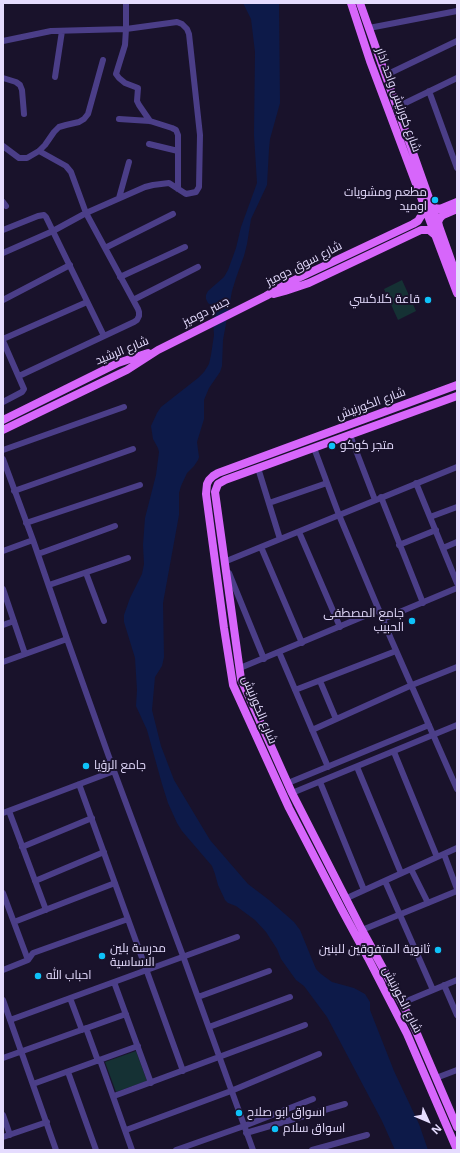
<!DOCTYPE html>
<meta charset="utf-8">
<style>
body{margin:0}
#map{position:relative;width:460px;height:1153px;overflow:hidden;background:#19122b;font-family:"Open Sans",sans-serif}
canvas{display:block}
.frame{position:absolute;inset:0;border:4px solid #e5dcfe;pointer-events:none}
.north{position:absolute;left:408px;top:1101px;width:40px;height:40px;-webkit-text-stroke:3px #19122b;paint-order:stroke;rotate:134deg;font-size:11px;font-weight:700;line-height:16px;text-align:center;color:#e5dcfe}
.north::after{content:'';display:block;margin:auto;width:14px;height:18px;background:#e5dcfe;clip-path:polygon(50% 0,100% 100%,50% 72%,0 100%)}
</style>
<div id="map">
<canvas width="460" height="1153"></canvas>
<div class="frame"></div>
<div class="north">N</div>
</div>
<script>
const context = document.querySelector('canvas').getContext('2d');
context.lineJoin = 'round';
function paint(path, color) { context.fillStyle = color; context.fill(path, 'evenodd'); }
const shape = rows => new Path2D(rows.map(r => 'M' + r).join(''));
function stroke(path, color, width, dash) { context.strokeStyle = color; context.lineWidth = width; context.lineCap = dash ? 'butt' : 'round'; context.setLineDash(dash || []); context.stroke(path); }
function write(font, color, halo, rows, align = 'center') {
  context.font = font + ' "Open Sans",Cairo,sans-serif'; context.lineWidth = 4; context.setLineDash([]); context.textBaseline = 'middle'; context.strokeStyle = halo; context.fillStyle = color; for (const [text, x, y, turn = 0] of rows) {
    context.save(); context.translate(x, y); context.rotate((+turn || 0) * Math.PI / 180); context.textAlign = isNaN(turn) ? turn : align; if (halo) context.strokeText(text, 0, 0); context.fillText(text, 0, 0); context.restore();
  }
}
paint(shape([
 [402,280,416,311,398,320,384,289],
 [136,1051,147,1081,116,1092,105,1062]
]), '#153134');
paint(shape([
 [243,3,279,3,280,103,270,139,269,149,267,185,251,219,247,244,244,256,236,278,232,291,223,340,222,366,220,372,209,388,204,400,204,419,197,442,199,457,198,460,194,466,187,473,181,486,179,493,179,515,163,603,164,657,162,666,155,677,152,710,161,746,174,780,210,840,248,884,269,900,294,922,300,930,316,969,321,974,332,982,354,988,365,994,370,1002,370,1010,394,1071,419,1124,428,1150,395,1150,382,1121,327,1017,304,986,296,980,281,959,277,949,266,932,255,920,236,906,228,903,225,900,218,885,215,874,212,866,182,831,177,823,168,803,162,784,147,730,136,706,137,690,135,658,124,622,124,615,130,598,142,574,144,564,143,545,145,518,156,475,159,452,158,448,153,439,151,426,157,413,161,407,198,378,204,372,209,364,211,355,214,335,212,306,208,303,206,299,206,295,208,291,224,277,228,270,236,248,241,227,257,183,254,135,255,52,251,19]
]), '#0d1a49');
stroke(shape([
 [126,3,126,29,125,45,116,74,119,78,125,83,138,88,137,101,139,105,150,121],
 [369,28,457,11],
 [3,41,51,31,126,29,177,22,182,24,187,29,189,34,200,135,199,187,196,192,186,194,169,183,153,185,145,187,86,213,53,231,3,253],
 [386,75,457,41],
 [55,77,62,31],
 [3,78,16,82,20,85,22,90,24,114],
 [429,91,457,168],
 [397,107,457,78],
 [119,119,150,121,172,128,176,130,178,135,178,189],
 [149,144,178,151],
 [3,146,19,158,27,158,39,151,45,145,54,132,59,127,66,125,79,122,84,119,88,114,103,60],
 [119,198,129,162],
 [3,202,6,206],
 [3,230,38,216,44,215,46,217,104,336],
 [105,248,173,214],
 [120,277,185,247],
 [3,300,70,265],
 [133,300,198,267],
 [3,339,87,302],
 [3,341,24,389,22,392,3,402],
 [19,376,134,322,137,320,139,316,139,312,138,309,86,213,71,172,66,166,39,151],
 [350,435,375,500],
 [314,448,339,515,391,639,457,789],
 [3,450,124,407],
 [3,459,33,540,67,639,114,771,183,956,253,1150],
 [258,468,280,539],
 [416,483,457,583],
 [14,491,133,449],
 [381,497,423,603],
 [269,503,327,483],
 [430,517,457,507],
 [26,523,140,485],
 [299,532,340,627],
 [399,545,436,530],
 [261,547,302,643],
 [443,548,457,542],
 [3,551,33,540],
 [38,554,115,526],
 [225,565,224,562,457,467],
 [86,573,104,621],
 [229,573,264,659],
 [49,585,128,558],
 [3,589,25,654],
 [383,619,457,588],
 [3,625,14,621],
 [279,652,328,767],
 [3,662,67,639],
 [240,668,379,610],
 [320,681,336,719],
 [295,690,396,651],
 [312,730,412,685,457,667],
 [394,752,437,857],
 [357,767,401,873],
 [320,782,364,890],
 [288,783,429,725],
 [79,784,183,1071],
 [292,793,457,725],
 [9,811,46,910],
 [3,813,114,771],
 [22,847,92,818],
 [444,854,457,889],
 [411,869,428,903],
 [35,881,104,852],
 [385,881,433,990],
 [3,893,28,960],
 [347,898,457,848],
 [14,922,115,883],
 [362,930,457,891],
 [3,970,28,960,33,953,128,919],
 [114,982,151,1083],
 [444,985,457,1015],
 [198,997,269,971],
 [70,998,82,1030],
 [3,1000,56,1150],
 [402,1003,457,980],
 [10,1020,237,937],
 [209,1027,290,997],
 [86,1028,98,1061],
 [3,1058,126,1014],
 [100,1060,132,1150],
 [68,1072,96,1150],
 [436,1078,457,1070],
 [33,1084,138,1046],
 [114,1096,305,1025],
 [3,1115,10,1135],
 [126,1130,231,1091,319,1054],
 [246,1133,345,1104],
 [3,1137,47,1122],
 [176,1150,244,1126,313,1099],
 [312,1150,367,1135]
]), '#4b3e88', 6);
stroke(shape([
 [351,3,370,61,457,293],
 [360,3,457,277],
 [431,203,435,208,440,209,457,202],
 [439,226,438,222,440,218,443,215,457,209],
 [274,294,285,291,309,283,421,230,429,230,435,235],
 [457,396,225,480,218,484,215,492,241,679,292,793,362,930,402,1003,415,1029,457,1127],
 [3,420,118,363,148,353],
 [3,430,127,370,158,350,266,296,290,282,413,224,418,221,421,216,423,204],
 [457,1150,407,1034,368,958,342,910,289,808,233,685,224,628,206,494,207,484,209,480,213,476,218,473,457,385]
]), '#d766fb', 8);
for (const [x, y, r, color] of [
 [435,200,4,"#0ec2f9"],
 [428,300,4,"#0ec2f9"],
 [332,446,4,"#0ec2f9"],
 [412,621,4,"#0ec2f9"],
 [86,766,4,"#0ec2f9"],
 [438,950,4,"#0ec2f9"],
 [102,956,4,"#0ec2f9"],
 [38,976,4,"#0ec2f9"],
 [239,1113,4,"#0ec2f9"],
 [275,1129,4,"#0ec2f9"]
]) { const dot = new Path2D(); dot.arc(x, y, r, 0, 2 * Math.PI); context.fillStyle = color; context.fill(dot); stroke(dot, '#19122b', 1.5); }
write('12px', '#e5dcfe', '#19122b', [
 ["شارع كورنيش واحد اذار",398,100,70],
 ["شارع سوق دوميز",304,264,-27],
 ["جسر دوميز",206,312,-27],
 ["شارع الرشيد",122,351,-22],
 ["شارع الكورنيش",371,404,-20],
 ["شارع الكورنيش",259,710,67],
 ["شارع الكورنيش",402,1000,63]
]);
write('12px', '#e5dcfe', '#19122b', [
 ["مطعم ومشويات",427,193,"right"],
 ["اوميد",427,207,"right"],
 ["قاعة كلاكسي",420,300,"right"],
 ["متجر كوكو",340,446],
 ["جامع المصطفى",404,614,"right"],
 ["الحبيب",404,628,"right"],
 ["جامع الرؤيا",94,766],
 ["مدرسة بلين",110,949],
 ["الاساسية",110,963],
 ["ثانوية المتفوقين للبنين",430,950,"right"],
 ["احباب الله",46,976],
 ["اسواق ابو صلاح",247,1113],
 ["اسواق سلام",283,1129]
], 'left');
</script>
